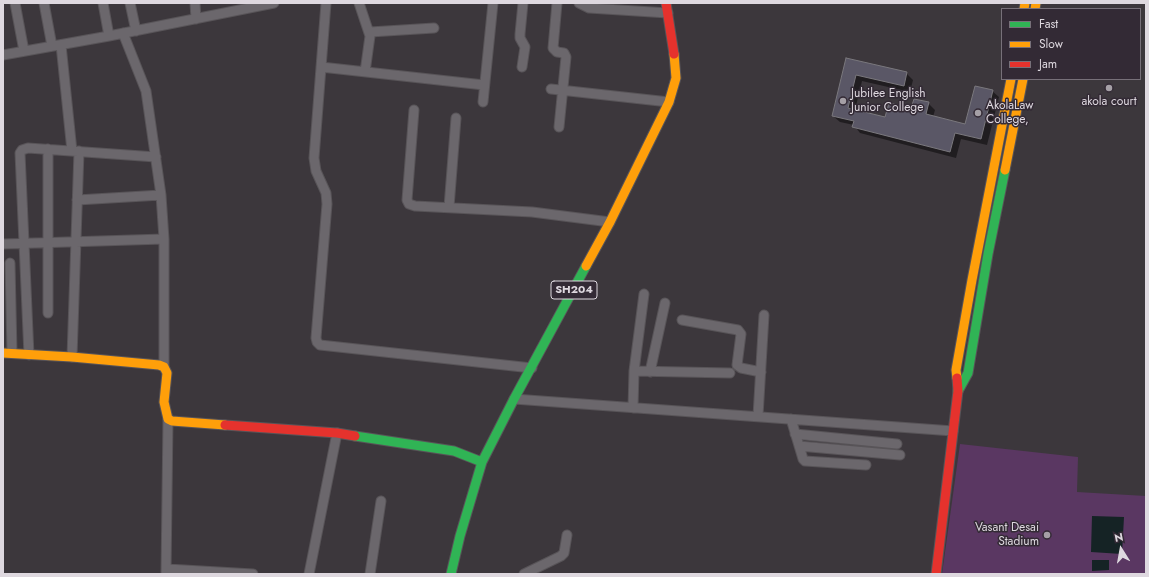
<!DOCTYPE html>
<style>
body{margin:0}
#map{position:relative;width:1149px;height:577px;overflow:hidden;background:#3c373c;font-family:Jost,sans-serif}
canvas{display:block}
.frame{position:absolute;inset:0;border:4px solid #ded8df;pointer-events:none}
.legend{position:absolute;left:1001px;top:8px;width:140px;height:72px;box-sizing:border-box;background:#332a35;border:1px solid #777079;margin:0;padding:5px 7px;list-style:none;font-size:12px;color:#ded8df}
.legend li{display:flex;align-items:center;gap:8px;height:20px}
.legend b{width:20px;border:1px solid #777079}
.north{position:absolute;left:1101px;top:529px;width:40px;height:40px;-webkit-text-stroke:3px #332a35;paint-order:stroke;rotate:349deg;font-size:11px;font-weight:700;line-height:16px;text-align:center;color:#ded8df}
.north::after{content:'';display:block;margin:auto;width:14px;height:18px;background:#ded8df;clip-path:polygon(50% 0,100% 100%,50% 72%,0 100%)}
</style>
<div id="map">
<canvas width="1149" height="577"></canvas>
<div class="frame"></div>
<ul class="legend">
<li><b style="height:5px;background:#30b455"></b>Fast</li>
<li><b style="height:5px;background:#ff9f0a"></b>Slow</li>
<li><b style="height:5px;background:#e5322d"></b>Jam</li>
</ul>
<div class="north">N</div>
</div>
<script>
const context = document.querySelector('canvas').getContext('2d');
context.lineJoin = 'round';
function paint(path, color) { context.fillStyle = color; context.fill(path, 'evenodd'); }
const shape = rows => new Path2D(rows.map(r => 'M' + r).join(''));
function stroke(path, color, width, dash) { context.strokeStyle = color; context.lineWidth = width; context.lineCap = dash ? 'butt' : 'round'; context.setLineDash(dash || []); context.stroke(path); }
function write(font, color, halo, rows, align = 'center') {
  context.font = font + ' Jost,sans-serif'; context.lineWidth = 3; context.setLineDash([]); context.textBaseline = 'middle'; context.strokeStyle = halo; context.fillStyle = color; for (const [text, x, y, turn = 0] of rows) {
    context.save(); context.translate(x, y); context.rotate((+turn || 0) * Math.PI / 180); context.textAlign = isNaN(turn) ? turn : align; if (halo) context.strokeText(text, 0, 0); context.fillText(text, 0, 0); context.restore();
  }
}
paint(shape([
 [960,444,1078,457,1077,492,1146,496,1146,574,942,574]
]), '#5a3762');
paint(shape([
 [1092,516,1124,517,1122,554,1091,552],
 [1092,560,1109,560,1109,570,1092,571]
]), '#152325');
paint(shape([
 [846,60,906,73,913,80,910,92,862,81,855,110,886,118,928,103,935,110,933,117,966,126,992,91,999,97,987,145,961,139,956,158,860,133,854,125,840,122,833,116]
]), '#0007');
const building = shape([
 [846,58,907,72,904,86,856,75,848,108,885,117,889,103,911,108,914,99,929,102,926,114,965,124,975,86,993,90,981,139,955,133,950,152,852,127,854,121,832,116,846,58]
]);
paint(building, '#5a5766');
stroke(building, '#7a787d', 1);
const street = shape([
 [15,3,24,51],
 [44,3,52,46],
 [103,3,109,36],
 [130,3,136,31],
 [195,3,196,19],
 [326,3,314,158,316,171,326,193,327,204,316,338,317,342,320,345,532,368],
 [359,3,370,36,365,72],
 [557,3,553,48,557,52,564,53,566,57,559,127],
 [579,3,589,8,668,13],
 [370,32,434,28],
 [123,33,146,91,161,195,164,239,164,367],
 [61,45,72,151],
 [3,55,109,36,274,3],
 [321,67,484,85],
 [522,67,525,47,520,38,520,34,523,3],
 [551,89,669,102],
 [483,102,493,3],
 [414,110,407,200,409,204,415,206,532,212,610,222],
 [77,200,161,195],
 [449,207,456,118],
 [3,244,164,239],
 [10,263,12,353],
 [48,313,48,149],
 [682,320,738,330,741,334,737,365,741,368,761,372],
 [29,355,20,153,22,150,28,148,156,157],
 [72,357,79,151],
 [634,371,730,373],
 [650,372,665,303],
 [514,399,953,431],
 [633,408,634,371,644,294],
 [758,416,764,315],
 [791,419,803,459,805,461,866,465],
 [795,434,897,444],
 [799,446,900,455],
 [167,569,253,574],
 [166,574,168,419],
 [309,574,337,433],
 [370,574,381,501],
 [524,574,561,556,564,553,567,535]
]);
const fast = shape([
 [958,391,968,373,988,254,1005,170],
 [355,436,454,451,482,462],
 [451,574,460,536,482,462,514,399,586,266]
]);
const slow = shape([
 [1024,9,1025,3],
 [1035,9,1036,3],
 [1005,170,1023,79],
 [586,266,610,222,669,102,676,78,674,54],
 [3,353,72,357,159,365,164,367,167,373,164,402,168,419,172,421,225,425],
 [957,378,956,370,972,280,1011,79]
]);
const jam = shape([
 [666,3,674,54],
 [225,425,337,433,355,436],
 [936,574,958,391,957,378]
]);
stroke(street, '#585458', 11);
stroke(fast, '#585458', 11);
stroke(slow, '#585458', 11);
stroke(jam, '#585458', 11);
stroke(street, '#6b676c', 9);
stroke(fast, '#30b455', 9);
stroke(slow, '#ff9f0a', 9);
stroke(jam, '#e5322d', 9);
for (const [x, y, r, color] of [
 [1109,88,4,"#a5a0a6"],
 [843,101,4,"#a5a0a6"],
 [978,113,4,"#a5a0a6"],
 [1047,535,4,"#a5a0a6"]
]) { const dot = new Path2D(); dot.arc(x, y, r, 0, 2 * Math.PI); context.fillStyle = color; context.fill(dot); stroke(dot, '#332a35', 1.5); }
for (const [x, y, w] of [
 [574,290,46]
]) { const box = new Path2D(); box.roundRect(x - w / 2, y - 9, w, 18, 3); context.fillStyle = '#332a35'; context.fill(box); stroke(box, '#ded8df', 1); }
write('bold 11px', '#ded8df', null, [
 ["SH204",574,290]
]);
write('12px', '#ded8df', '#332a35', [
 ["Jubilee English",851,94],
 ["Junior College",851,108],
 ["akola court",1109,102,"center"],
 ["AkolaLaw",986,106],
 ["College,",986,120],
 ["Vasant Desai",1039,528,"right"],
 ["Stadium",1039,542,"right"]
], 'left');
</script>
